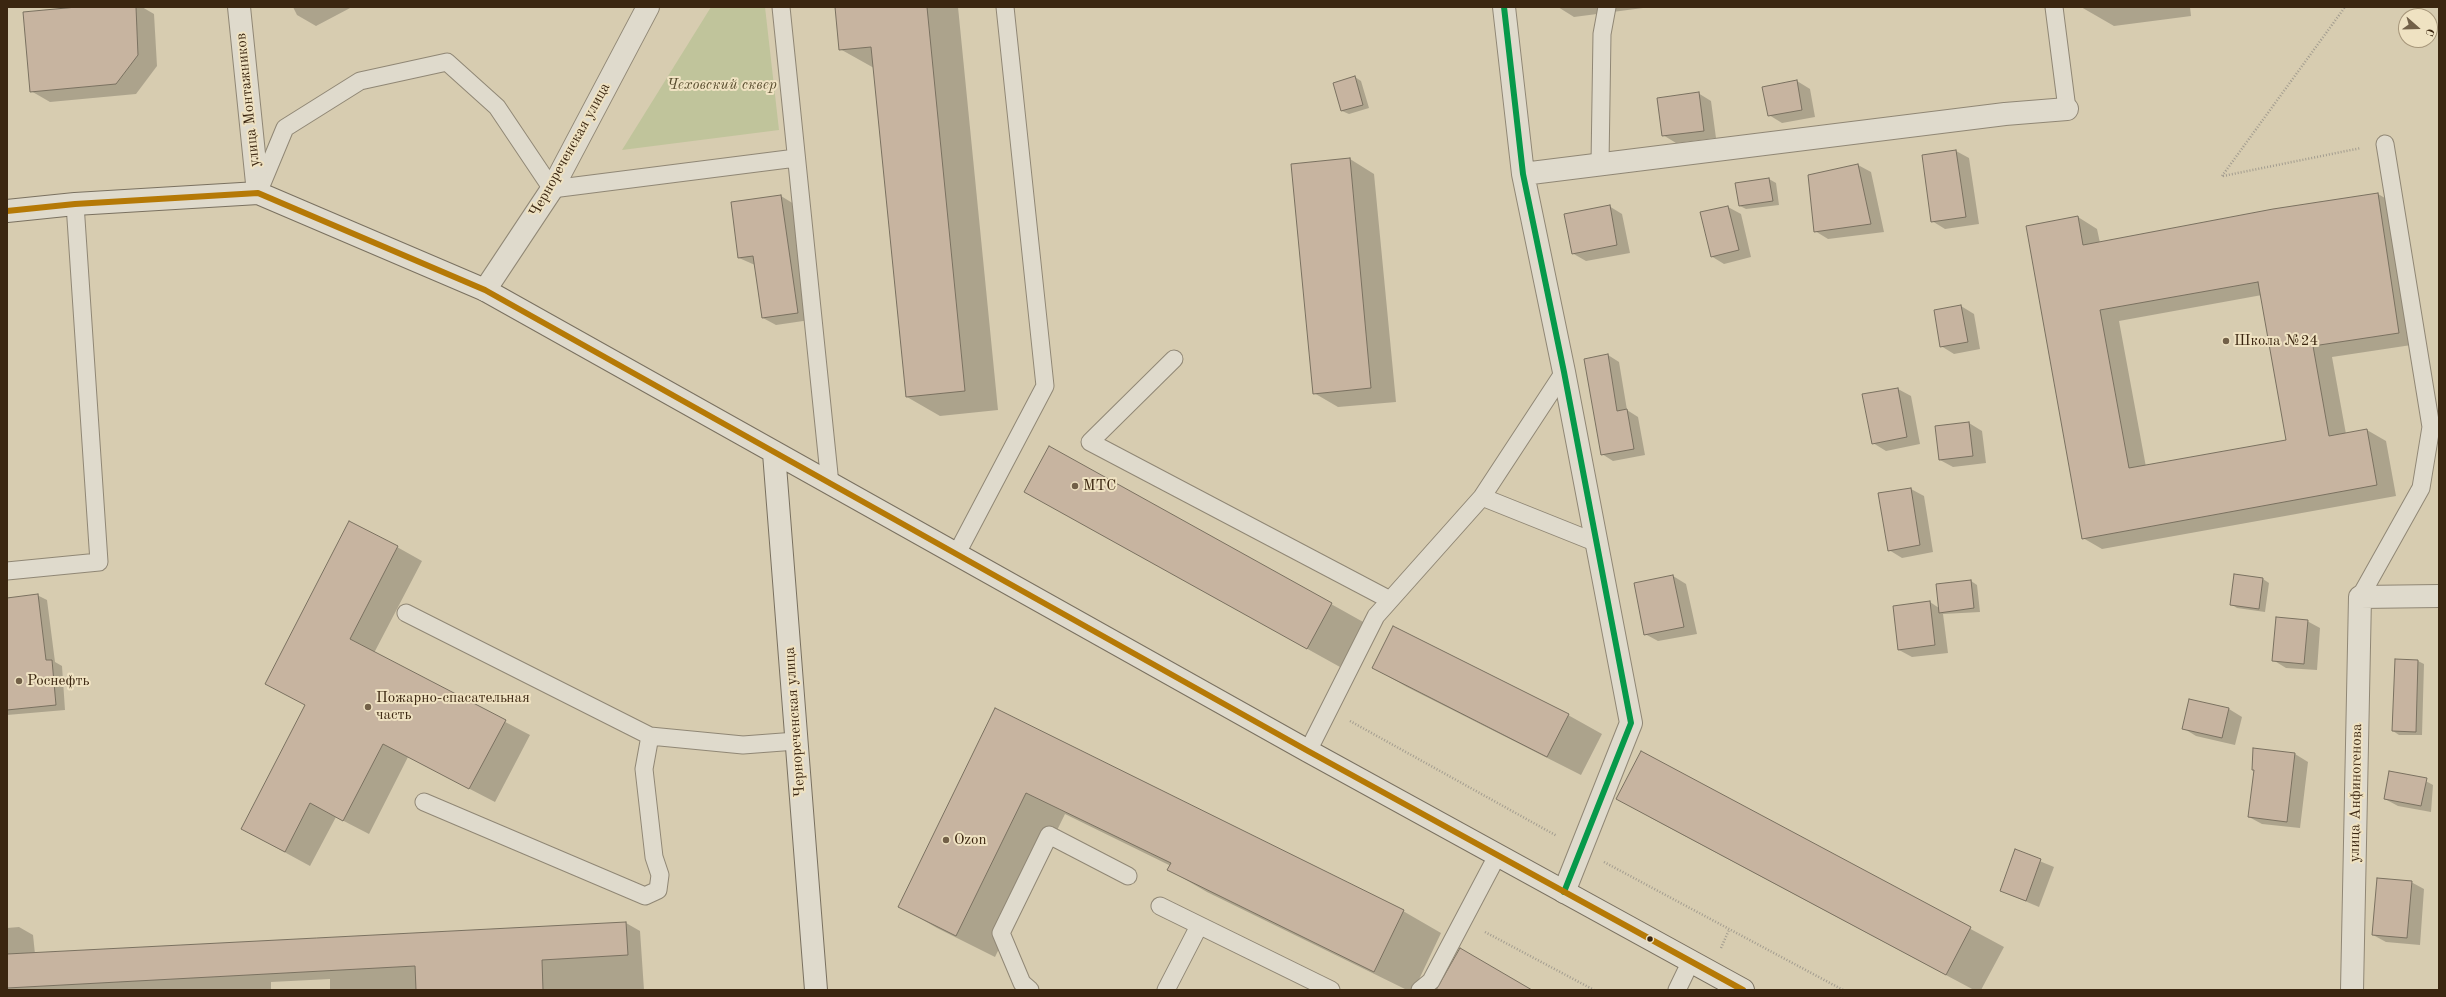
<!DOCTYPE html>
<meta charset="utf-8">
<style>
body{margin:0}
#map{position:relative;width:2446px;height:997px;overflow:hidden;background:#d7ccb0;font-family:"Old Standard TT",serif}
canvas{display:block}
.frame{position:absolute;inset:0;border:8px solid #3b2610;pointer-events:none}
.north{position:absolute;left:2398px;top:8px;width:40px;height:40px;box-sizing:border-box;background:#efe2c2;border:1px solid #a7977b;border-radius:50%;rotate:110deg;font-size:11px;font-weight:700;line-height:16px;text-align:center;color:#3b2610}
.north::after{content:'';display:block;margin:auto;width:14px;height:18px;background:#726048;clip-path:polygon(50% 0,100% 100%,50% 72%,0 100%)}
</style>
<div id="map">
<canvas width="2446" height="997"></canvas>
<div class="frame"></div>
<div class="north">С</div>
</div>
<script>
const context = document.querySelector('canvas').getContext('2d');
context.lineJoin = 'round';
function paint(path, color) { context.fillStyle = color; context.fill(path, 'evenodd'); }
const shape = rows => new Path2D(rows.map(r => 'M' + r).join(''));
function stroke(path, color, width, dash) { context.strokeStyle = color; context.lineWidth = width; context.lineCap = dash ? 'butt' : 'round'; context.setLineDash(dash || []); context.stroke(path); }
function write(font, color, halo, rows, align = 'center') {
  context.font = font + ' "Old Standard TT",serif'; context.lineWidth = 4; context.setLineDash([]); context.textBaseline = 'middle'; context.strokeStyle = halo; context.fillStyle = color; for (const [text, x, y, turn = 0] of rows) {
    context.save(); context.translate(x, y); context.rotate((+turn || 0) * Math.PI / 180); context.textAlign = isNaN(turn) ? turn : align; if (halo) context.strokeText(text, 0, 0); context.fillText(text, 0, 0); context.restore();
  }
}
paint(shape([
 [711,7,765,7,779,130,622,150]
]), '#c0c49b');
paint(shape([
 [89,7,142,7,154,14,157,66,136,94,50,102,31,91],
 [293,7,352,7,316,26,297,15],
 [836,7,958,7,998,410,940,416,907,397,874,68,840,49],
 [1558,7,1643,7,1643,8,1574,17],
 [2081,7,2190,7,2191,16,2114,26],
 [1355,77,1361,81,1369,108,1349,114,1342,111,1334,84],
 [1797,81,1810,89,1815,117,1782,123,1769,115],
 [1698,93,1711,101,1716,138,1676,143,1663,135],
 [1956,151,1969,158,1979,224,1945,229,1932,221],
 [1350,159,1374,174,1396,402,1338,407,1314,393],
 [1858,165,1871,172,1884,232,1828,239,1815,231],
 [1769,179,1776,183,1779,205,1746,209,1740,206,1736,184],
 [2378,194,2397,205,2418,344,2332,357,2346,434,2367,430,2386,441,2396,496,2102,549,2083,538,2078,217,2097,229,2100,243],
 [2262,295,2287,441,2146,467,2119,321],
 [781,196,794,204,810,320,776,325,763,318,755,265,739,258,732,203],
 [1609,206,1622,214,1630,253,1586,261,1572,253],
 [1728,207,1741,214,1751,257,1724,264,1711,256],
 [1961,306,1974,314,1980,349,1954,354,1941,346],
 [1608,355,1619,362,1627,410,1638,417,1645,455,1613,461,1602,454],
 [1898,389,1911,396,1920,444,1886,451,1873,443],
 [1969,423,1982,431,1986,463,1953,467,1940,460],
 [1911,489,1924,496,1933,552,1902,558,1889,550],
 [1059,511,1331,604,1365,623,1340,667],
 [397,547,422,561,374,653,530,735,495,802,408,757,369,834,336,817,310,866,242,829,306,705],
 [1673,576,1686,584,1697,634,1658,641,1645,634],
 [2263,579,2269,583,2265,612,2237,608,2231,604],
 [1971,581,1977,585,1980,612,1943,614,1948,653,1912,657,1899,650,1930,602,1939,608],
 [37,595,47,600,55,662,62,666,65,710,7,715,7,599],
 [2307,621,2320,628,2317,670,2286,668,2273,660],
 [2418,661,2424,664,2422,735,2399,735,2393,731],
 [1373,668,1568,715,1602,734,1581,775,1407,687],
 [2189,701,2229,709,2242,717,2235,745,2196,736,2183,728],
 [995,710,1403,911,1441,933,1414,990,1407,990,1207,892,1169,870,1171,866,1065,814,995,957,937,928,899,906],
 [1642,752,2004,947,1981,990,1974,990,1651,818],
 [2295,754,2308,762,2300,828,2262,824,2249,817,2255,771,2253,770],
 [2420,778,2433,785,2431,812,2398,806,2385,799],
 [2015,851,2054,867,2039,907,2001,891],
 [2411,882,2424,889,2420,945,2386,942,2373,935],
 [626,923,640,931,644,990,330,990,330,979,271,982,271,990,7,990,7,928,19,927,33,935,35,954]
]), '#0003');
const building = shape([
 [77,7,136,7,138,55,116,84,30,92,23,12,77,7],
 [835,7,927,7,965,391,906,397,871,47,839,50,835,7],
 [1355,76,1363,105,1341,111,1333,83,1355,76],
 [1797,80,1802,110,1768,116,1762,87,1797,80],
 [1699,92,1704,131,1662,136,1657,98,1699,92],
 [1956,150,1966,217,1931,222,1922,155,1956,150],
 [1350,158,1371,388,1313,394,1291,164,1350,158],
 [1858,164,1871,224,1814,232,1808,175,1858,164],
 [1769,178,1773,201,1739,206,1735,183,1769,178],
 [2378,193,2399,333,2313,346,2329,436,2367,429,2377,485,2082,539,2026,226,2078,216,2083,245,2273,209,2378,193],
 [2258,282,2286,440,2129,468,2100,310,2258,282],
 [781,195,798,313,762,318,753,256,738,258,731,202,781,195],
 [1610,205,1617,245,1572,254,1564,214,1610,205],
 [1728,206,1739,250,1711,257,1700,212,1728,206],
 [1961,305,1968,342,1940,347,1934,310,1961,305],
 [1608,354,1617,411,1627,409,1634,449,1601,455,1584,359,1608,354],
 [1898,388,1907,437,1872,444,1862,394,1898,388],
 [1969,422,1973,456,1939,460,1935,426,1969,422],
 [1049,446,1332,603,1307,649,1024,492,1049,446],
 [1911,488,1920,545,1888,551,1878,493,1911,488],
 [349,521,398,546,350,639,506,720,469,789,383,744,343,821,310,803,285,852,241,829,305,705,265,684,349,521],
 [2234,574,2263,578,2259,609,2230,605,2234,574],
 [1673,575,1684,627,1644,635,1634,583,1673,575],
 [1971,580,1974,608,1939,613,1936,584,1971,580],
 [38,594,46,660,52,660,56,705,7,710,7,598,38,594],
 [1930,601,1935,645,1898,650,1893,606,1930,601],
 [2276,617,2308,620,2304,664,2272,661,2276,617],
 [1393,626,1569,714,1547,757,1372,668,1393,626],
 [2395,659,2418,660,2416,732,2392,731,2395,659],
 [2189,699,2229,708,2222,738,2182,729,2189,699],
 [995,708,1404,910,1374,972,1167,870,1171,863,1026,793,956,936,898,907,995,708],
 [2253,748,2295,753,2287,822,2248,817,2254,770,2252,770,2253,748],
 [1641,751,1971,927,1946,975,1616,799,1641,751],
 [2389,771,2427,778,2421,806,2384,799,2389,771],
 [2015,849,2041,859,2026,901,2000,891,2015,849],
 [2377,878,2412,881,2407,938,2372,935,2377,878],
 [626,922,628,955,542,960,543,990,416,990,415,966,7,988,7,954,626,922],
 [1460,948,1532,990,1436,990,1460,948]
]);
paint(building, '#c7b4a0');
stroke(building, '#7a7160', 1);
const service = shape([
 [781,7,830,484],
 [2054,7,2067,109],
 [1600,164,1602,34,1607,7],
 [258,193,285,128,360,81,447,62,497,107,552,189,796,158],
 [1174,359,1090,442,1390,600],
 [1482,497,1597,543],
 [956,555,1045,386,1005,7],
 [7,571,99,562,75,204],
 [2360,597,2421,488,2431,427,2385,144],
 [406,613,650,736,743,745,796,741],
 [1308,751,1376,616,1482,497,1564,372],
 [424,802,645,896,658,890,660,875,654,857,644,769,650,736],
 [1160,906,1331,990],
 [1030,990,1022,983,1001,933,1049,835,1128,876],
 [1166,990,1199,926],
 [1420,990,1431,981,1497,856],
 [1677,990,1691,961]
]);
const minor = shape([
 [239,7,258,193],
 [1504,7,1523,174,1564,372,1631,723,1564,892],
 [1523,174,2005,114,2067,109],
 [485,290,552,189,648,7],
 [2352,990,2360,597,2439,596]
]);
const secondary = shape([
 [7,211,75,204,258,193,485,290,1308,751,1743,990],
 [774,453,816,990]
]);
stroke(service, '#908775', 19);
stroke(minor, '#908775', 24);
stroke(secondary, '#7a7160', 24);
stroke(shape([
 [2222,176,2345,7],
 [2223,176,2361,148],
 [1350,721,1557,836],
 [1604,862,1843,990],
 [1485,932,1594,990],
 [1721,948,1729,930]
]), '#a29c8f', 2.5, [1, 2]);
stroke(service, '#dfdacc', 17);
stroke(minor, '#dfdacc', 22);
stroke(secondary, '#dfdacc', 22);
stroke(shape([
 [1504,7,1523,174,1564,372,1631,723,1564,892]
]), '#06994a', 6);
stroke(shape([
 [7,211,75,204,258,193,485,290,1308,751,1743,990]
]), '#b57906', 6);
for (const [x, y, r, color] of [
 [2226,341,4,"#726048"],
 [1075,486,4,"#726048"],
 [19,681,4,"#726048"],
 [368,707,4,"#726048"],
 [946,840,4,"#726048"],
 [1650,939,3.5,"#3b2610"]
]) { const dot = new Path2D(); dot.arc(x, y, r, 0, 2 * Math.PI); context.fillStyle = color; context.fill(dot); stroke(dot, '#efe2c2', 1.5); }
write('italic 15px', '#584c2e', '#efe2c2', [
 ["Чеховский сквер",722,85]
]);
write('15px', '#3b2610', '#efe2c2', [
 ["улица Монтажников",248,100,-96],
 ["Чернореченская улица",570,150,-61],
 ["Чернореченская улица",795,722,-94],
 ["улица Анфиногенова",2356,793,-89]
]);
write('15px', '#3b2610', '#efe2c2', [
 ["Школа №24",2234,341],
 ["МТС",1083,486],
 ["Роснефть",27,681],
 ["Пожарно-спасательная",376,698],
 ["часть",376,715],
 ["Ozon",954,840]
], 'left');
</script>
